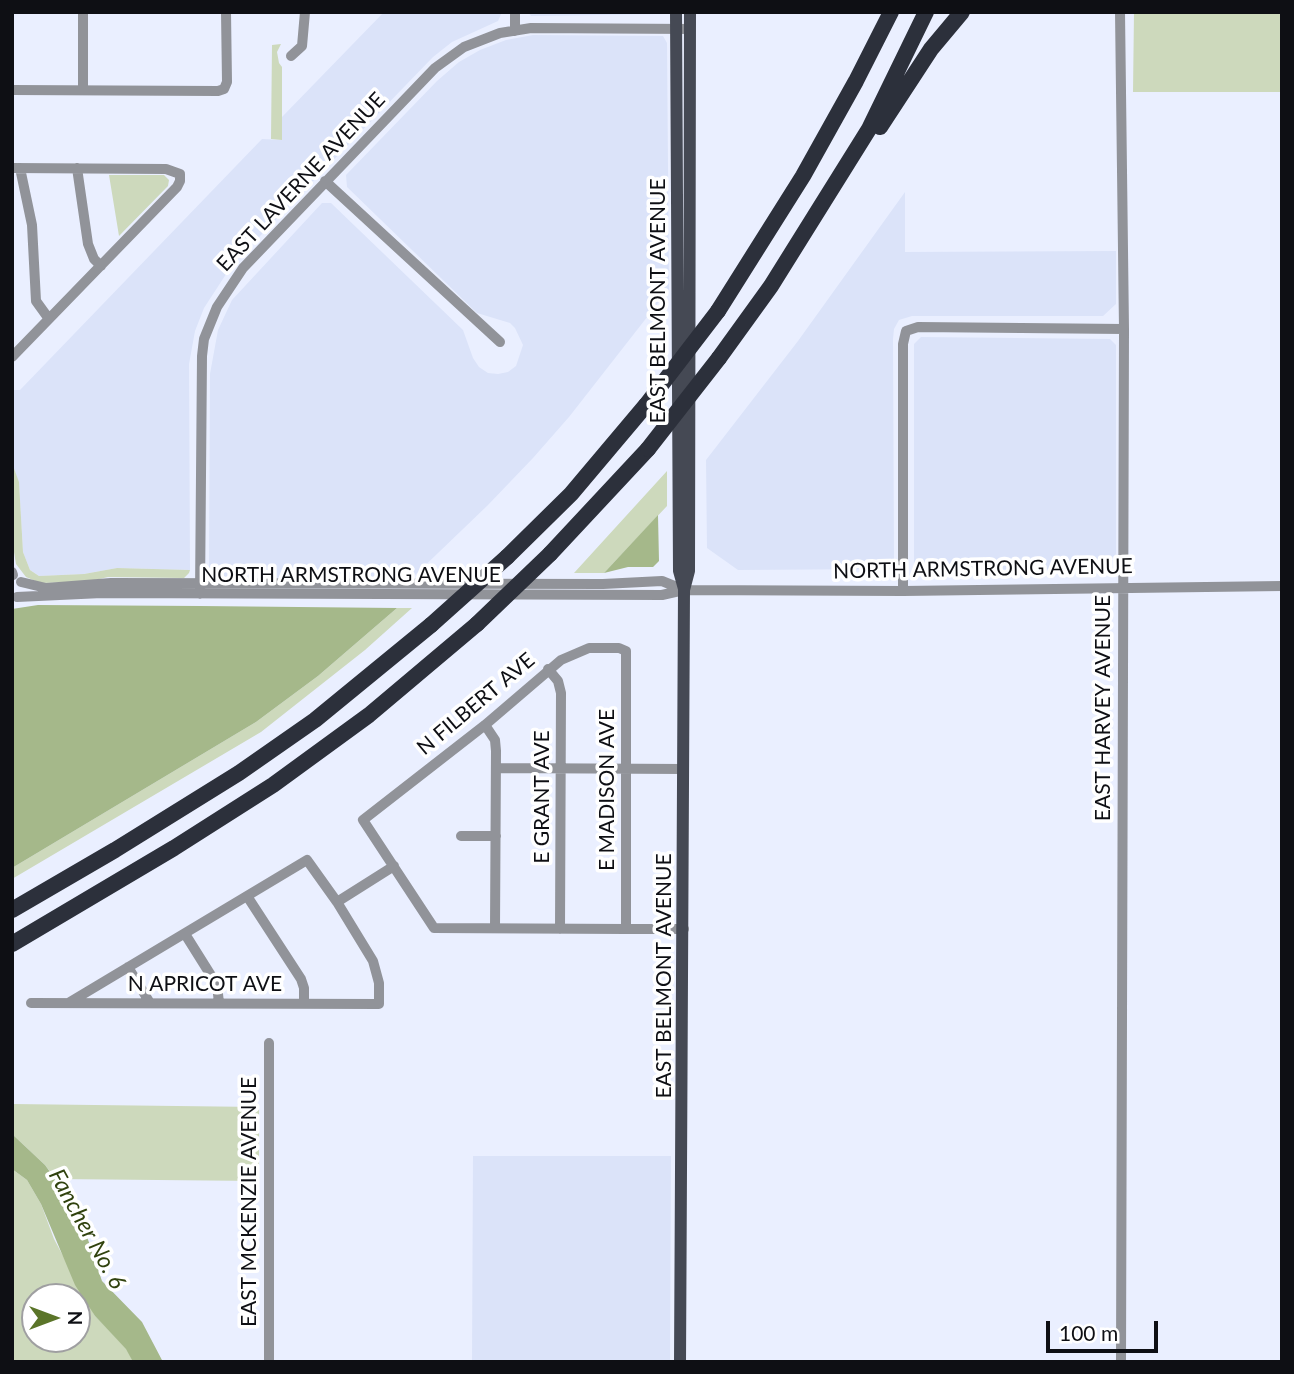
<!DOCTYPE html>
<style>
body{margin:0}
#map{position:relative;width:1294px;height:1374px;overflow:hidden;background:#eaefff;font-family:Lato,sans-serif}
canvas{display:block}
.frame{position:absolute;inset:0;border:14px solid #0e0f14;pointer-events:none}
.north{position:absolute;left:21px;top:1283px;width:70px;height:70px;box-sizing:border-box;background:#fff;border:2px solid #9f9fa1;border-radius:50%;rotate:90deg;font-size:19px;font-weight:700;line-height:28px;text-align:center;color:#0e0f14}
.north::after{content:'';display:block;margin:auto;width:24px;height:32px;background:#5b7529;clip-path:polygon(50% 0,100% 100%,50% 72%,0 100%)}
.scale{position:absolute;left:1046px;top:1321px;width:112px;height:32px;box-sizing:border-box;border:4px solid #0e0f14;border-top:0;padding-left:9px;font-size:21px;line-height:24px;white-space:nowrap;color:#0e0f14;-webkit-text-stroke:5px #fff;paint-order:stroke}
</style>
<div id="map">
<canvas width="1294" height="1374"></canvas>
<div class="frame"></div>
<div class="north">N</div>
<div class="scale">100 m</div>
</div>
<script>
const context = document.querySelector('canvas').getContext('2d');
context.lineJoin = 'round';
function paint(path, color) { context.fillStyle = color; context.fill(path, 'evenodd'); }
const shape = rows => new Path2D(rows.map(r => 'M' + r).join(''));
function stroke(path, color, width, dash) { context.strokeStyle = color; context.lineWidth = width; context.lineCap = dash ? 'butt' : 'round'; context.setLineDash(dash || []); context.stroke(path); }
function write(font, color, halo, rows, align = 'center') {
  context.font = font + ' Lato,sans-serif'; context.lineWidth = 7; context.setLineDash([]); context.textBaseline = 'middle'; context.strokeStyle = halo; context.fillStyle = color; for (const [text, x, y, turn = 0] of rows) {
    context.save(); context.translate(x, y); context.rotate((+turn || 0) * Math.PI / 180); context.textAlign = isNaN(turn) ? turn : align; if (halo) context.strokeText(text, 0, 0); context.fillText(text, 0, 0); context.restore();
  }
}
paint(shape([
 [384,12,502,12,498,21,452,42,433,57,232,265,204,308,195,331,189,364,190,570,117,568,84,574,39,576,30,570,23,552,19,483,12,463,12,390,20,390,262,139,282,140,282,117],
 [528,12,666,12,664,14,531,16],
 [533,35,663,36,667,43,669,289,569,417,533,458,488,505,412,578,214,578,209,571,210,374,218,330,232,300,322,203,331,203,463,330,473,358,479,367,488,373,498,374,508,372,516,366,523,345,515,328,510,323,477,313,347,187,346,175,437,81,459,62,480,50,506,40],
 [905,192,905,252,1116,251,1116,304,1103,316,912,316,899,320,894,329,893,339,894,563,890,569,738,570,707,548,706,460,798,341],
 [921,337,1110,339,1116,345,1116,554,1100,569,922,570,914,565,914,344],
 [473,1156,671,1156,670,1362,472,1362]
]), '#dbe3f9');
paint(shape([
 [1134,12,1282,12,1282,92,1133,92],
 [281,44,277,52,279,63,282,67,282,140,271,139,272,45],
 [109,175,164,175,169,180,168,186,119,236],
 [12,463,19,482,23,552,30,570,39,576,84,574,117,568,190,570,189,573,184,578,108,577,86,582,40,583,26,577,16,564,14,552],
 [667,471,667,506,604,573,574,573],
 [397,608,412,608,365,650,261,732,12,879,12,868,256,722,318,676],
 [12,1104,259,1107,259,1181,56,1179,45,1165,12,1134],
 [12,1169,27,1180,41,1204,54,1239,95,1316,127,1349,133,1362,12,1362],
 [35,1297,77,1297,77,1339,35,1339]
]), '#cdd9bc');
paint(shape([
 [658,515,659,561,653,567,628,567,604,573],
 [38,605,200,606,397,608,318,676,256,722,12,868,12,609],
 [12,1134,45,1165,78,1210,102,1281,142,1322,163,1362,133,1362,126,1349,95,1316,75,1285,41,1204,27,1180,12,1169]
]), '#a5b88a');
stroke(shape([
 [83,12,83,90],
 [1120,12,1124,329,1121,1362],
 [515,31,515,12],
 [291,56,302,46,305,12],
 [12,90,218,91,224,89,227,82,226,12],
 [12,168,166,169,180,174,180,181,177,187,12,357],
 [20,168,32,225,36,301,49,319],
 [77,168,88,244,94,259,101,266],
 [325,181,500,342],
 [12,572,13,575],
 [21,582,46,588,111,583,603,584,662,581,684,590],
 [903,591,903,344,906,331,918,327,1124,329],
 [200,594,202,356,204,339,217,307,243,268,435,68,464,47,500,33,531,28,690,29],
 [17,597,102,593,662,595,684,590,903,591,1282,586],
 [548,669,558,681,561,693,560,929],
 [485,725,495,740,496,751,495,928],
 [496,768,684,769],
 [461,836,496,836],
 [247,896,301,979,304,988,304,1004],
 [337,902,394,866],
 [626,929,626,651,619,648,589,648,561,660,485,725,363,820,434,928,626,929,684,929],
 [185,934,217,985,219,1003],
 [128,967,150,1003],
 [31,1003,379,1004,379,983,373,961,337,902,307,860,70,1002],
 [269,1362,269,1043]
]), '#919399', 10);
stroke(shape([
 [676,12,679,571,684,589],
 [680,1362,684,590,689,571,690,12]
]), '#454954', 12);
stroke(shape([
 [880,127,931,49,962,12],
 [718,311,803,176,856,81,891,12],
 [719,358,771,286,869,129,926,12],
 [550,554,648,449],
 [507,557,571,494,646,405],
 [12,910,115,850,239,773,315,720,431,625],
 [12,944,174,848,273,785,369,715,477,624]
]), '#2c303b', 16);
stroke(shape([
 [646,405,718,311],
 [648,449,719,358],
 [477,624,550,554],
 [431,625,507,557]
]), '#2c303b', 16);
write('21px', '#0e0f14', '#fff', [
 ["EAST LAVERNE AVENUE",301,182,-47],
 ["EAST BELMONT AVENUE",658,301,-90],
 ["NORTH ARMSTRONG AVENUE",983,569,-1],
 ["NORTH ARMSTRONG AVENUE",351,575],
 ["N FILBERT AVE",476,704,-40],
 ["EAST HARVEY AVENUE",1103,708,-90],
 ["E MADISON AVE",607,790,-90],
 ["E GRANT AVE",542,797,-90],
 ["EAST BELMONT AVENUE",664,976,-90],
 ["N APRICOT AVE",205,984],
 ["EAST MCKENZIE AVENUE",249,1202,-90]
]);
write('italic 23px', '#30420e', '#fff', [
 ["Fancher No. 6",87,1229,61]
]);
</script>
